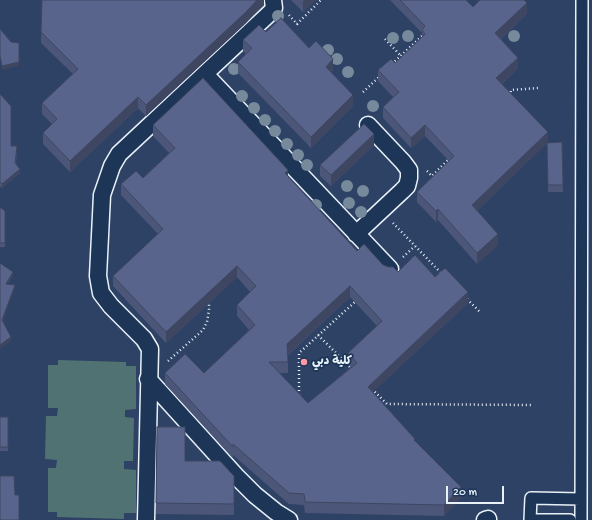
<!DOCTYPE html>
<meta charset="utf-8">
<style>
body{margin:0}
#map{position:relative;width:592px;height:520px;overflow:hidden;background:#2e4266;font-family:"Gochi Hand",sans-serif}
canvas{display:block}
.scale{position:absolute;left:446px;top:486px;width:58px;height:18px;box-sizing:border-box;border:2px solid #e8f1f8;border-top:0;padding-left:5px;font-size:12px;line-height:14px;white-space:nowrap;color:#e8f1f8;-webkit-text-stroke:3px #1d3557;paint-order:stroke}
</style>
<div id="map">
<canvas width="592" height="520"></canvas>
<div class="scale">20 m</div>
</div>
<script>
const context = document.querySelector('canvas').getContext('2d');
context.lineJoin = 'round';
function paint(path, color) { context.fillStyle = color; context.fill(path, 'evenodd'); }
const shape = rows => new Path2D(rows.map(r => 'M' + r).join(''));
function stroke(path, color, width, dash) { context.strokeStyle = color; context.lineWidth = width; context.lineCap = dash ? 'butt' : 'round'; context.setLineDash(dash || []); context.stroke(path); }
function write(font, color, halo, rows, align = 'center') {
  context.font = font + ' "Gochi Hand","Playpen Sans Arabic",sans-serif'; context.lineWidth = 3.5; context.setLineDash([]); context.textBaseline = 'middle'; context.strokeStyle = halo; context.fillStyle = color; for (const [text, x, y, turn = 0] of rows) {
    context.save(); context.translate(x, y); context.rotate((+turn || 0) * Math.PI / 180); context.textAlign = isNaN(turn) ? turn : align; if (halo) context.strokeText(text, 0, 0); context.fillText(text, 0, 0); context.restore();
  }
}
paint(shape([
 [58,360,126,362,126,366,136,366,136,409,125,410,125,417,134,418,133,461,124,461,124,469,136,470,136,513,124,513,124,519,57,517,57,512,48,512,48,468,56,468,57,460,45,459,46,416,57,416,58,408,48,408,48,365,58,365]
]), '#517272');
const service = shape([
 [570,520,530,520,531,498,581,499],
 [581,520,582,0]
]);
const pedestrian = shape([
 [205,74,390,269],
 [356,234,402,191,407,186,409,178,409,170,403,162,368,125],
 [148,379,236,476,255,495,276,512,289,520],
 [146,520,150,349,144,339,111,306,101,293,98,276,102,195,112,166,119,154,271,12,274,8,273,0],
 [485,520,488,519]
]);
stroke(service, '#e8f1f8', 14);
stroke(pedestrian, '#e8f1f8', 19);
stroke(shape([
 [289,15,297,24,321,0],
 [385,39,401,56],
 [392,64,423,35],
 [363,92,380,76],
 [510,96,511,90,538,88],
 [427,171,432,176,450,158],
 [393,223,442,274],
 [403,257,415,246],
 [467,299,481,313],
 [318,335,352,369],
 [168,361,203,330,207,322,209,310,209,301],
 [372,389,387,404,531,405],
 [299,395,299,353,357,300]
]), '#e8f1f8', 2.5, [1, 3]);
stroke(service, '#1d3557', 11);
stroke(pedestrian, '#1d3557', 16);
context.fillStyle = '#778a9c';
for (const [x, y] of [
 [278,16],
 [408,36],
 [514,36],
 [393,38],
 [328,50],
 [337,59],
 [234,69],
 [348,72],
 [242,96],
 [373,106],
 [254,108],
 [265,120],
 [275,131],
 [287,144],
 [298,155],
 [307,165],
 [347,186],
 [363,191],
 [349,203],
 [316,205],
 [361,212]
]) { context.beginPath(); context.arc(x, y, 6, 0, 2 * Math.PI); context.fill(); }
paint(shape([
 [42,0,264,0,264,4,246,23,146,116,138,108,70,172,43,144,43,133,52,124,42,114,42,103,73,74,41,43],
 [291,0,316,0,303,12],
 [390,0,466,0,473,7,527,14,501,39,518,68,502,84,547,143,562,142,563,192,548,192,547,143,477,211,498,245,477,264,438,220,436,222,417,202,417,192,449,161,425,136,411,148,383,118,383,107,393,97,378,81,378,70,395,63,422,38,422,33],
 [266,32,309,48,333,70,331,72,353,106,311,148,238,73,238,62,246,54,243,51,243,40],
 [0,94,11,146,17,150,16,163,20,173,2,188,0,186],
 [153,125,288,177,357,251,388,267,398,272,435,277,468,303,373,392,415,441,461,498,444,516,305,513,304,505,289,504,233,455,233,458,165,384,165,373,204,373,249,330,237,316,237,305,250,292,237,277,166,343,113,286,113,276,158,234,121,195,121,184,143,178,169,153,153,136],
 [350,297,377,326,348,353,348,364,351,367,308,403,279,373,288,373,288,355],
 [374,145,331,186,320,176,320,165],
 [0,207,5,211,5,247,0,247],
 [0,417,8,417,8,451,0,451],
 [157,427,185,461,234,476,234,515,156,514]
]), '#4c5678');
paint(shape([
 [257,0,264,0,264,4,246,23,146,116,146,105],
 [304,0,316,0,303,12,303,2],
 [527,3,527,14,495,44,495,33],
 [19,43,19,66,2,70,2,66],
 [518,58,518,68,496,89,496,78],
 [333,59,333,70,326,78,326,67],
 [353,95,353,106,311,148,311,137],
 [138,97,138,108,70,172,70,161],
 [425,125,425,136,411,148,411,138],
 [548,132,548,142,472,216,472,205],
 [374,134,374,145,331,186,331,175],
 [20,169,20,173,2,188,2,184],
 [288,170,288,181,285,173],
 [438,209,438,220,436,222,436,211],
 [498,234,498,245,477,264,477,253],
 [237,266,237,277,166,343,166,332],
 [13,272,13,276,6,288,6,284],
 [15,285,15,288,2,324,2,320],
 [350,286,350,297,287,355,287,344],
 [468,292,468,303,368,397,368,387],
 [11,337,11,341,0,349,0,345],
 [461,487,461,498,444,516,444,505]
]), '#3e4661');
const building = shape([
 [42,0,257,0,246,12,146,105,138,97,70,161,43,133,57,119,42,103,78,69,41,32,42,0],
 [400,0,466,0,473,7,480,0,524,0,527,3,495,33,518,58,496,78,548,132,472,205,498,234,477,253,438,209,436,211,417,192,454,156,425,125,411,138,383,107,399,92,378,70,391,59,395,63,425,34,422,30,425,26,400,0],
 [281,18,309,48,316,41,333,59,326,67,353,95,311,137,238,62,252,48,243,40,259,25,266,32,281,18],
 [0,29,11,42,19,43,19,62,2,66,0,56,0,29],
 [203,78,288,170,285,173,357,251,364,244,383,265,388,267,393,267,398,272,415,255,435,277,445,268,468,292,368,387,415,439,414,440,461,487,444,505,305,502,304,494,289,493,233,444,233,447,165,373,185,354,204,373,255,325,237,305,256,286,237,266,166,332,113,276,163,229,121,184,136,171,143,178,175,148,153,125,203,78],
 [350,286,382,321,348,353,357,363,308,403,269,362,288,362,287,344,350,286],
 [0,94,11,106,11,146,17,146,15,163,20,169,2,184,0,182,0,94],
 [364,124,374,134,331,175,320,165,364,124],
 [562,142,563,185,548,185,547,143,562,142],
 [0,207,5,211,5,243,0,243,0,207],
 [0,263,13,272,6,284,15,285,2,320,11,337,0,345,0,263],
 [0,417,8,417,8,447,0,447,0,417],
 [157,427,185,427,185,461,220,461,234,476,234,504,156,503,157,427],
 [0,476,14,476,15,495,19,495,19,520,0,520,0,476]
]);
paint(building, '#58648b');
stroke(building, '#3e4661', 1);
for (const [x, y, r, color] of [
 [304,362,4,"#ff9aa2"]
]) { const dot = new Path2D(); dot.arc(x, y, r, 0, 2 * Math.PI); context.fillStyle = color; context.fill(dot); stroke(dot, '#1d3557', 1.5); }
write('bold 12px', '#e8f1f8', '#1d3557', [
 ["كلية دبي",312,362]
], 'left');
</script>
